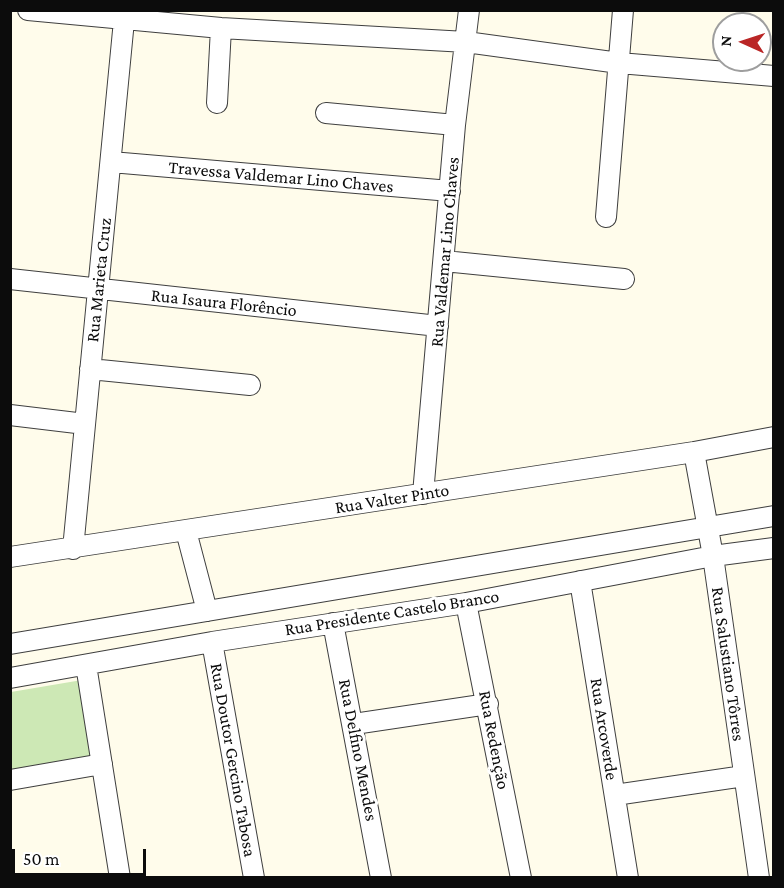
<!DOCTYPE html>
<meta charset="utf-8">
<style>
body{margin:0}
#map{position:relative;width:784px;height:888px;overflow:hidden;background:#fffceb;font-family:"Crimson Pro",serif}
canvas{display:block}
.frame{position:absolute;inset:0;border:12px solid #0c0c0c;pointer-events:none}
.north{position:absolute;left:712px;top:12px;width:60px;height:60px;box-sizing:border-box;background:#fff;border:2px solid #9e9e9e;border-radius:50%;rotate:273deg;font-size:16px;font-weight:700;line-height:24px;text-align:center;color:#0c0c0c}
.north::after{content:'';display:block;margin:auto;width:21px;height:27px;background:#ba2626;clip-path:polygon(50% 0,100% 100%,50% 72%,0 100%)}
.scale{position:absolute;left:12px;top:849px;width:134px;height:27px;box-sizing:border-box;border:3px solid #0c0c0c;border-top:0;padding-left:8px;font-size:18px;line-height:21px;white-space:nowrap;color:#0c0c0c;-webkit-text-stroke:4px #fff;paint-order:stroke}
</style>
<div id="map">
<canvas width="784" height="888"></canvas>
<div class="frame"></div>
<div class="north">N</div>
<div class="scale">50 m</div>
</div>
<script>
const context = document.querySelector('canvas').getContext('2d');
context.lineJoin = 'round';
function paint(path, color) { context.fillStyle = color; context.fill(path, 'evenodd'); }
const shape = rows => new Path2D(rows.map(r => 'M' + r).join(''));
function stroke(path, color, width, dash) { context.strokeStyle = color; context.lineWidth = width; context.lineCap = dash ? 'butt' : 'round'; context.setLineDash(dash || []); context.stroke(path); }
function write(font, color, halo, rows, align = 'center') {
  context.font = font + ' "Crimson Pro",serif'; context.lineWidth = 6; context.setLineDash([]); context.textBaseline = 'middle'; context.strokeStyle = halo; context.fillStyle = color; for (const [text, x, y, turn = 0] of rows) {
    context.save(); context.translate(x, y); context.rotate((+turn || 0) * Math.PI / 180); context.textAlign = isNaN(turn) ? turn : align; if (halo) context.strokeText(text, 0, 0); context.fillText(text, 0, 0); context.restore();
  }
}
paint(shape([
 [82,680,95,758,11,772,11,692]
]), '#cde8b5');
const minor = shape([
 [28,10,221,28,466,42,619,63,774,76],
 [217,103,221,28],
 [326,113,455,125],
 [111,162,450,191],
 [606,217,623,10],
 [444,261,624,279],
 [10,279,438,326],
 [90,369,250,385],
 [10,415,85,424],
 [694,452,713,556,759,878],
 [423,494,455,125,469,10],
 [186,531,207,611],
 [73,549,125,10],
 [10,557,694,452,774,437],
 [580,581,628,878],
 [466,603,521,878],
 [333,623,381,878],
 [212,642,254,878],
 [10,644,774,516],
 [86,665,120,878],
 [10,678,212,642,466,603,713,556,774,548],
 [354,724,488,704],
 [10,780,102,764],
 [615,795,744,776]
]);
stroke(minor, '#3f3f3f', 22);
stroke(minor, '#fff', 20);
write('18px', '#0c0c0c', '#fff', [
 ["Travessa Valdemar Lino Chaves",281,177,5],
 ["Rua Valdemar Lino Chaves",445,252,-85],
 ["Rua Marieta Cruz",99,280,-84],
 ["Rua Isaura Florêncio",224,303,6],
 ["Rua Valter Pinto",392,499,-9],
 ["Rua Presidente Castelo Branco",392,613,-9],
 ["Rua Salustiano Tôrres",728,664,82],
 ["Rua Arcoverde",604,729,81],
 ["Rua Redenção",494,740,79],
 ["Rua Delfino Mendes",358,750,79],
 ["Rua Doutor Gercino Tabosa",233,760,80]
]);
</script>
